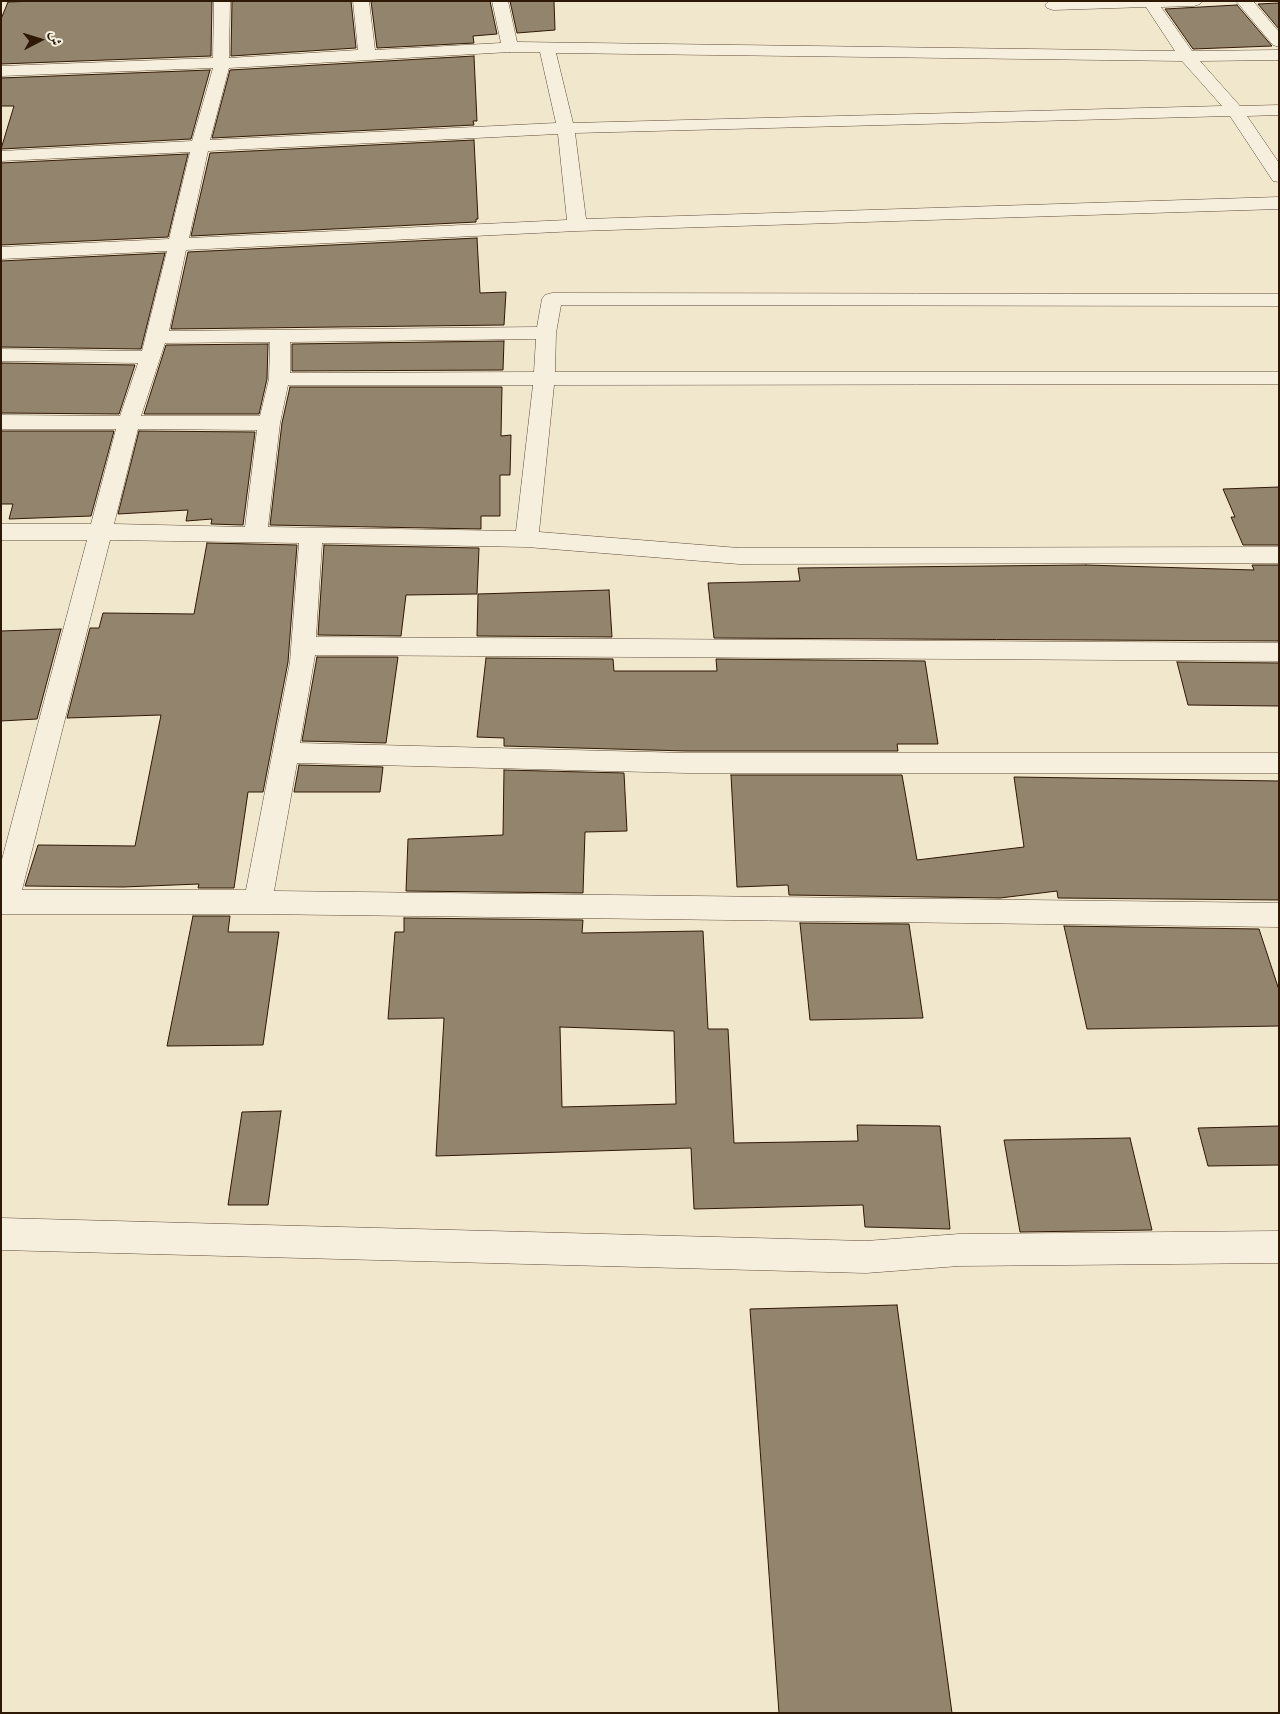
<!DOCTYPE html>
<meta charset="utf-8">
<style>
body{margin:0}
#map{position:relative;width:1280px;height:1714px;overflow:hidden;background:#f1e7cd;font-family:"IM FELL DW Pica",Amiri,serif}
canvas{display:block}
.frame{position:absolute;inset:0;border:2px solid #2e1806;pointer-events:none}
.north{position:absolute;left:15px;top:15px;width:50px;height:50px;-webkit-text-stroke:4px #f6efde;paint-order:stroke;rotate:85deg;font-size:14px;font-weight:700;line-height:20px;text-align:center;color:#2e1806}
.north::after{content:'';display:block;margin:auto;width:18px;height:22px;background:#2e1806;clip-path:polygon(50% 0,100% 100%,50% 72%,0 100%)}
</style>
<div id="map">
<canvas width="1280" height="1714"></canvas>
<div class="frame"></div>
<div class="north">ش</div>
</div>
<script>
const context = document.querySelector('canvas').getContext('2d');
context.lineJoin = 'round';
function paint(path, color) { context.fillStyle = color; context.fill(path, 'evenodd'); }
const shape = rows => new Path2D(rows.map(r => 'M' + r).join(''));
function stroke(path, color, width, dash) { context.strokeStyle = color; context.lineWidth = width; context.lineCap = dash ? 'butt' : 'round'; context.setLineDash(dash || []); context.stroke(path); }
const building = shape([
 [35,1,212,1,211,56,1,64,1,19,8,2,35,1],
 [232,1,351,1,356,48,231,56,232,1],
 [371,1,490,1,497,34,473,36,474,43,377,48,371,1],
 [510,1,554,1,555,30,517,33,510,1],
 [1279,3,1279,29,1258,4,1279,3],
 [1237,5,1272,46,1193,49,1165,9,1237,5],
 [474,56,477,121,473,121,474,125,212,138,230,70,474,56],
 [210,70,191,139,1,149,14,106,1,106,1,78,210,70],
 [474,140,478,219,476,219,476,222,191,236,210,153,474,140],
 [188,154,168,237,1,245,1,163,188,154],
 [477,238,480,293,506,292,504,325,171,329,188,252,477,238],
 [165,253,141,349,1,347,1,261,165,253],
 [504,341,503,370,292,371,292,344,504,341],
 [268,344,267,379,259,414,144,414,166,345,268,344],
 [1,363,135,365,119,414,1,413,1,363],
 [290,387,502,387,501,436,511,435,510,475,500,475,500,516,481,516,481,529,270,525,282,423,290,387],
 [1,431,114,431,91,516,9,519,13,504,1,504,1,431],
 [139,431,255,432,243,525,211,524,212,519,186,521,188,510,118,514,139,431],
 [1279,487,1279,545,1243,545,1231,517,1235,517,1223,489,1279,487],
 [207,543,297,545,288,662,263,792,248,792,234,888,198,888,199,884,123,887,25,886,38,845,135,846,161,715,67,718,90,628,99,628,103,613,194,614,207,543],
 [324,545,479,548,477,594,406,595,401,636,318,635,324,545],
 [1086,565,1254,570,1252,565,1279,565,1279,641,714,638,708,583,800,581,798,568,1086,565],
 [609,590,612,637,477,636,478,594,609,590],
 [61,629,37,719,1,721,1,631,61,629],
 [317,657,398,657,386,743,302,741,317,657],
 [486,658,613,659,614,671,717,671,716,659,925,661,938,744,897,744,898,751,687,751,504,746,504,738,477,737,486,658],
 [1177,662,1279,663,1279,706,1188,705,1177,662],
 [299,765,383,767,380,792,294,792,299,765],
 [504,770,624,773,627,831,585,832,583,893,406,891,408,839,503,835,504,770],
 [731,775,902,775,917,860,1024,847,1014,777,1279,781,1279,900,1058,898,1057,891,1000,898,789,895,788,885,737,887,731,775],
 [193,916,230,916,228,932,279,932,263,1045,167,1046,193,916],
 [404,918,583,920,582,933,703,931,708,1029,728,1029,734,1143,858,1141,857,1125,940,1126,950,1229,865,1227,863,1205,694,1209,691,1148,436,1156,444,1018,388,1019,395,932,404,932,404,918],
 [560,1027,674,1031,676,1104,562,1107,560,1027],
 [800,923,909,924,923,1018,810,1020,800,923],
 [1064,926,1259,929,1279,990,1279,1026,1087,1029,1064,926],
 [281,1111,268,1205,228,1205,242,1112,281,1111],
 [1279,1126,1279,1165,1208,1166,1198,1128,1279,1126],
 [1130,1138,1152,1230,1020,1232,1004,1140,1130,1138],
 [897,1305,952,1713,779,1713,750,1309,897,1305]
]);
paint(building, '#93846d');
stroke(building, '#2e1806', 1);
const street = shape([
 [214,1,230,1,229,58,358,50,353,1,369,1,375,50,501,43,492,1,508,1,517,42,1175,51,1146,7,1053,10,1047,8,1045,5,1049,1,1202,1,1200,4,1194,6,1161,7,1192,51,1279,50,1279,60,1200,61,1240,106,1279,105,1279,115,1247,116,1279,163,1279,182,1273,181,1230,116,575,133,586,219,1279,197,1279,209,577,231,186,250,169,331,537,327,542,299,545,295,552,293,1279,294,1279,306,561,305,556,333,555,372,1279,372,1279,384,554,385,539,532,739,548,1279,547,1279,563,739,564,527,547,322,543,316,637,1279,643,1279,661,315,655,300,743,687,753,1279,753,1279,773,687,773,297,763,274,891,1279,903,1279,927,258,914,1,914,1,863,87,540,1,540,1,524,91,524,116,429,1,429,1,415,120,416,138,363,1,361,1,349,142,351,167,251,1,259,1,247,169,239,190,152,1,161,1,151,192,141,213,68,1,76,1,66,213,58,214,1],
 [510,52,540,52,556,123,210,140,229,68,510,52],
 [556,53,1182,61,1222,106,573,123,556,53],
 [558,134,567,220,189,238,208,151,558,134],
 [536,339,534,372,290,373,290,342,536,339],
 [270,342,269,379,260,416,141,416,165,343,270,342],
 [288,385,533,385,516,531,268,527,280,423,288,385],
 [138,429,257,430,245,527,114,524,138,429],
 [110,540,299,543,290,662,246,890,22,890,110,540],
 [1236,1,1253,1,1279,32,1279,47,1273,45,1236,1],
 [1,1218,866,1241,959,1234,1279,1231,1279,1263,959,1266,866,1273,1,1250,1,1218]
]);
stroke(street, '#5f4c38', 1);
paint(street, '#f6efde');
</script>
